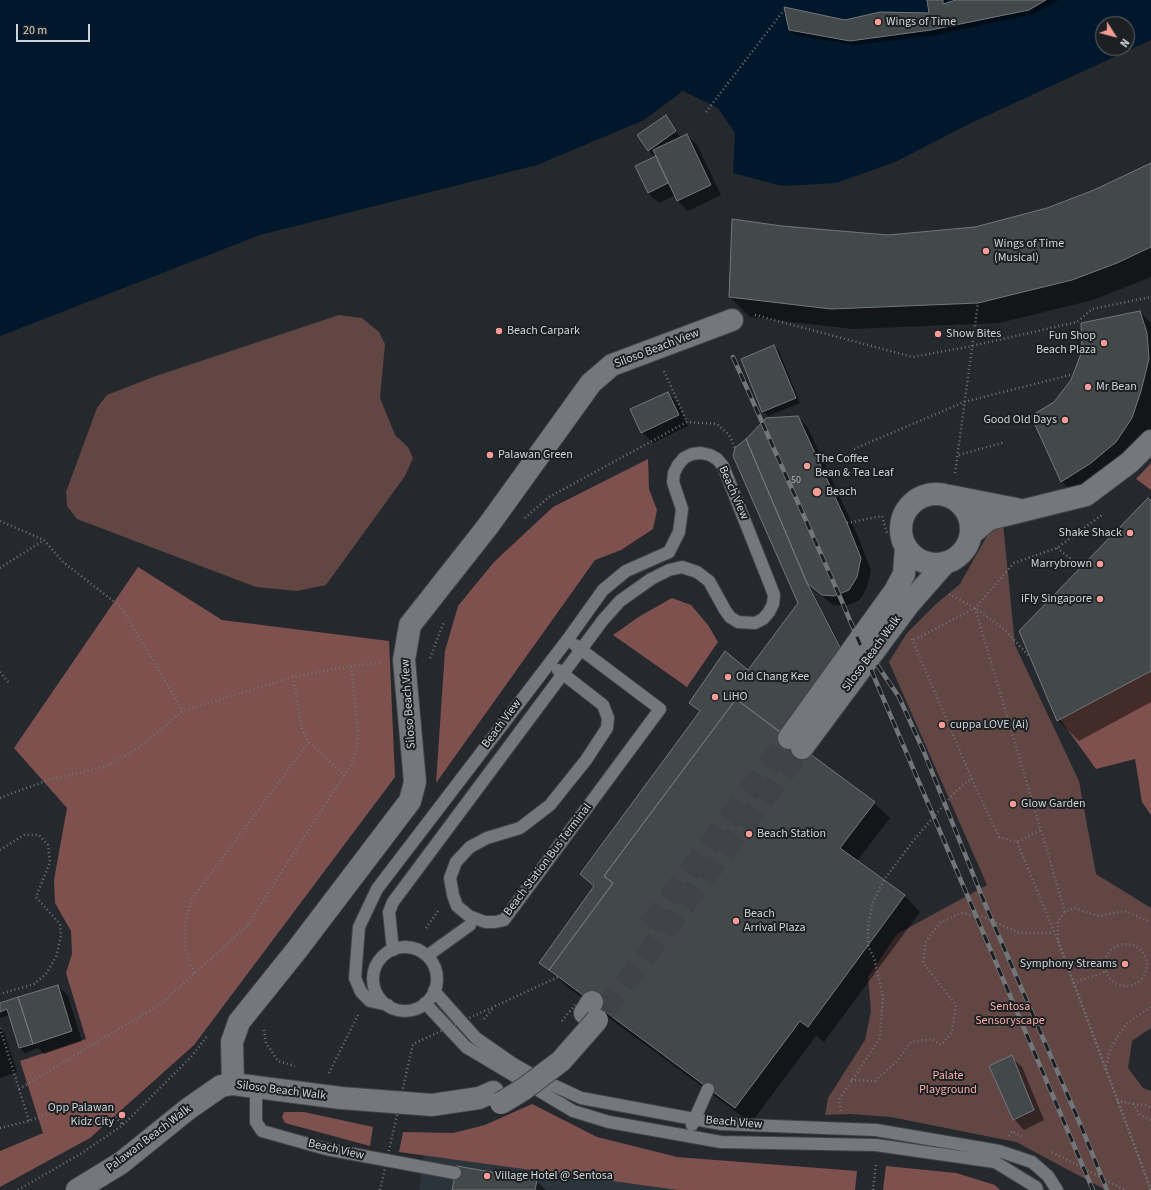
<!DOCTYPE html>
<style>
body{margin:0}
#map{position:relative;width:1151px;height:1190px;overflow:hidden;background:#25292d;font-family:"Source Sans 3",sans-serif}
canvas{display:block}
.north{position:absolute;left:1095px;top:16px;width:40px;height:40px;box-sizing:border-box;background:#1c2023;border:1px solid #64686a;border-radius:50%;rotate:126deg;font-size:11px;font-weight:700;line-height:16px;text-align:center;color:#d0d3d5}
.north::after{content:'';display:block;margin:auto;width:14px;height:18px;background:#f59c96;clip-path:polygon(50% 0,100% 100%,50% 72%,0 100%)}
.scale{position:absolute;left:16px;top:24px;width:74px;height:18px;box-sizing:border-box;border:2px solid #d0d3d5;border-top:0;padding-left:5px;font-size:12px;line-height:14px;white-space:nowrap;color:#d0d3d5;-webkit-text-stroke:3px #1c2023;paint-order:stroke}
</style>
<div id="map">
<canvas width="1151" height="1190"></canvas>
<div class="north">N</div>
<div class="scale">20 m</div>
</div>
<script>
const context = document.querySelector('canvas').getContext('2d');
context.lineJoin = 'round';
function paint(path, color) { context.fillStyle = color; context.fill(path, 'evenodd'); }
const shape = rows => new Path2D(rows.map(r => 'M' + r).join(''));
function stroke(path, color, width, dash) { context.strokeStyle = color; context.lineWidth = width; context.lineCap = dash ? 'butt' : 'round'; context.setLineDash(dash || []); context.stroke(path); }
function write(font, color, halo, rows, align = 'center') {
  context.font = font + ' "Source Sans 3",sans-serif'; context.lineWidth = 4; context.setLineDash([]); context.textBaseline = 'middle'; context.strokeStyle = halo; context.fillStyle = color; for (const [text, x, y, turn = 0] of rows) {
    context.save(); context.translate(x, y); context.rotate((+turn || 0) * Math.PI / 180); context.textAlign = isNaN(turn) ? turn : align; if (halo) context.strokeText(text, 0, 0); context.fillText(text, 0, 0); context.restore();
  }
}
paint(shape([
 [424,1155,678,1190,419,1190]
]), '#2b343b');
paint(shape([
 [339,315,362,318,379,332,385,344,380,398,395,435,408,447,413,458,405,476,326,585,297,591,256,587,77,519,67,506,66,492,97,408,107,395,153,377],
 [1003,523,1015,645,1079,781,1096,874,1151,908,1151,1028,1132,1041,1128,1068,1143,1088,1151,1091,1151,1190,1106,1190,1016,1142,891,1117,850,1114,825,1115,828,1098,865,1040,871,1011,868,977,897,934,987,885,889,662,907,633,935,605,960,584,988,534]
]), '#614644');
paint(shape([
 [648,459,649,489,657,510,653,529,621,550,595,560,436,783,445,651,458,606,494,562,553,507],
 [1151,463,1151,490,1136,479],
 [138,567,222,620,389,641,395,777,194,1045,90,1138,0,1187,0,1151,43,1133,20,1061,86,1039,66,973,72,954,71,931,55,903,54,880,67,808,14,748],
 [672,598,691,605,708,625,718,642,687,687,613,635,640,616],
 [1151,670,1151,815,1142,802,1135,759,1096,769,1060,719],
 [532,1104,597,1137,677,1157,857,1171,855,1190,678,1190,399,1152,403,1132,453,1133,485,1125],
 [284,1112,304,1112,373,1127,370,1146,285,1123,282,1117],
 [886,1166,956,1173,995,1185,1000,1190,883,1190]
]), '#7f514e');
paint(shape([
 [0,0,1151,0,1151,40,971,123,895,162,836,183,782,186,733,173,735,133,718,108,683,91,644,120,537,165,260,235,0,336],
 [1103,24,1127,24,1127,48,1103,48]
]), '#01172b');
paint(shape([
 [928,0,946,0,947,4,960,0,1059,0,1034,14,936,35,855,45,795,35,790,30,845,21,930,14],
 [665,117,681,138,687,135,697,145,721,195,688,211,678,201,675,195,659,203,648,193,657,156,656,154,653,155,649,150],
 [1151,164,1151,277,1093,300,999,323,852,329,750,317,730,297,782,227,888,236,975,228,1047,209,1094,191],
 [1140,312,1151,323,1151,440,1082,502,1061,481,1055,402],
 [774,346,779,351,800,403,768,416,763,411],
 [668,393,678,403,688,426,653,443,642,432],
 [798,417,808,428,857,534,871,570,867,587,860,600,845,606,833,605,809,585,848,660,791,741,874,803,890,818,857,861,905,896,920,912,824,1042,816,1036,751,1123,566,986,540,963,595,886,701,712,690,703,748,671,799,603],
 [1151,502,1151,702,1079,741,1058,720],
 [58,986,68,996,82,1041,44,1054,38,1048,25,1053,20,1048,10,1015,0,1018,0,1004],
 [0,1028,4,1032,17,1072,0,1078],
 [1011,1057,1022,1067,1044,1120,1024,1130,1014,1119],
 [536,1181,546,1190,453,1190]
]), '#0007');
const building = shape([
 [927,0,943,0,943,4,956,0,1046,0,1029,10,931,30,850,41,789,30,784,7,845,20,880,12,929,13,927,0],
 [666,115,676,131,648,151,637,135,666,115],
 [687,134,711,185,677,201,653,150,687,134],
 [656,156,668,183,648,193,635,166,656,156],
 [1151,163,1151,247,1117,263,1072,280,978,303,831,309,729,297,732,219,782,226,888,235,975,227,1047,208,1094,190,1151,163],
 [1140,311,1147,333,1149,359,1141,391,1132,418,1116,442,1091,463,1061,482,1031,416,1054,402,1071,380,1082,351,1081,323,1140,311],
 [774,345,796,398,762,412,741,359,774,345],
 [668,392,679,415,641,433,630,409,668,392],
 [798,416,847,523,861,558,857,577,849,590,834,596,822,595,807,583,746,439,766,418,798,416],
 [746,439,807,583,841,649,786,737,736,699,604,876,613,883,549,970,539,963,594,886,580,874,700,711,689,703,725,651,748,670,798,603,733,456,735,448,746,439],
 [1148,498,1151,501,1151,671,1057,721,1019,631,1148,498],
 [736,699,875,802,840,848,905,895,808,1027,800,1021,735,1108,549,970,613,883,604,876,736,699],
 [58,985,72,1031,33,1044,18,997,58,985],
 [18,997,33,1044,19,1048,7,1009,0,1012,0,1003,18,997],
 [1012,1055,1034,1110,1013,1120,989,1066,1012,1055],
 [457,1166,537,1180,535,1190,452,1190,457,1166]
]);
paint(building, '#43484b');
stroke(building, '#73777c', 1);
stroke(shape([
 [649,926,789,738],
 [604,1011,802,748]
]), '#3f4246', 22, [22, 11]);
const lane = shape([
 [558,670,603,705,608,718,607,728,586,760,550,805,520,828,487,838,470,847,456,862,450,878,453,895,457,906,469,916,485,922,495,922,504,920,660,709,575,645],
 '373 979a32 32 0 1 1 64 0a32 32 0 1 1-64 0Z',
 [427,956,470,925],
 [434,991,476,1038,512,1063,538,1078,581,1098,721,1124,876,1130,999,1151,1032,1162,1048,1176,1057,1190],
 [425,1003,466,1047,573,1111,609,1122,721,1142,876,1145,995,1162,1036,1187,1037,1190],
 [388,1005,370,1001,361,992,355,978,359,927,377,889,568,639,603,590,626,571,669,552,679,532,682,509,673,482,674,473,678,465,684,458,692,454,701,453,710,455,717,459,723,466,771,587,774,595,773,604,769,612,763,619,755,623,738,622,730,617,725,610,709,581,697,572,682,567,669,570,651,579,620,601,603,620,393,902,389,912,393,950],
 [256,1088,256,1122,262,1131,326,1149,455,1173],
 [692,1125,708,1089]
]);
const street = shape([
 '901 529a35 35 0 1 1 70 0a35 35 0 1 1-70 0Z',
 [950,496,1016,509],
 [971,534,989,519,1086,495,1130,462,1151,441],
 [789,738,895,591,904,574,906,547],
 [802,748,909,604,945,563],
 [585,1013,592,1002],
 [233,1084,232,1042,239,1022,296,951,410,801,415,782,404,660,410,625,488,526,591,383,612,365,732,320],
 [77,1190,121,1163,188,1109,221,1086,233,1084,341,1098,432,1105,479,1098,493,1092]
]);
stroke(lane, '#404447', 14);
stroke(street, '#404447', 24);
stroke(shape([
 [706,112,784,10],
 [755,315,913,357,972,346,1077,322,1092,309,1151,297],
 [664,371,687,422],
 [854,449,964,402,1070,375],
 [959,455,1005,442],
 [955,473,978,303],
 [525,518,549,497,687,422,717,424,729,435,735,448],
 [0,521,44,540,63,562,121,607,183,711],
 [847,523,882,516,887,533],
 [1057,548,1081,567],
 [0,568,44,540],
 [949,594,975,608,1005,630,1029,656],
 [975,608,1065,912],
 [912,639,975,786,999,837,1017,842,1041,830],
 [914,640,975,608,1014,563,1057,548,1103,514],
 [430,658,444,622],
 [0,672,9,683],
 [293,677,302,730,309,742,345,776],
 [0,798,48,780,107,766,140,747,183,711,293,677,351,666,380,663],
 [1017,842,1058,941,1151,1190],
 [0,850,24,835,39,835,48,845,50,862,36,897,60,924,61,936,56,957,46,974,34,984,0,994],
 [426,928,438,911],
 [1058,939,1058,921,1065,912,1074,908,1099,916,1125,911,1151,922],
 '1105 965a21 21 0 1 1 42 0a21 21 0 1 1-42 0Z',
 [194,973,185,949,185,924,191,900,309,742],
 [1073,983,1105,972],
 [484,1019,494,1007],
 [0,1028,29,1121],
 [264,1030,266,1043,278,1061,295,1066],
 [1105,1070,1111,1047,1126,1024,1151,1007],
 [329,1073,358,1015],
 [851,1080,875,1081,896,1062,911,1042,932,1039,941,1045,952,1032,956,1005,923,963,926,941,940,923,961,913,984,917,1019,933,1054,933],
 [19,1089,162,1003,246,927,352,763,357,749,358,734,351,666],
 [1117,1101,1133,1104,1140,1115,1151,1120],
 [1133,1104,1145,1105,1151,1108],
 [841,1111,839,1100,880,1038,883,996,874,958,868,946,868,928,872,904,884,880,913,841,955,792,972,778],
 [122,1115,123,1126],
 [0,1128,29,1121,64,1107,104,1105,123,1125],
 [1009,1136,1012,1131,1024,1138],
 [1052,1152,1125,1190],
 [18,1190,82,1153,123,1125,191,1057,208,1035],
 [873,1190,876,1163]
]), '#707477', 2.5, [1, 3]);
stroke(lane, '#74787c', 12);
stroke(street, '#74787c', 22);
const rail = shape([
 [733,357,837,590,1093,1190],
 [867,650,899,697,924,752,985,904,1081,1126,1107,1190]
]);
stroke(rail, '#737679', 4.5);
stroke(rail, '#1c2023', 3, [9]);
const streetBridge = shape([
 [501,1103,524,1089,561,1061,597,1020]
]);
stroke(streetBridge, '#404447', 24, []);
stroke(shape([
 [1058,941,1151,1190],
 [562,1021,575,1005],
 [380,1190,413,1044,558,977]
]), '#707477', 2.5, [1, 3]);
stroke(streetBridge, '#74787c', 22);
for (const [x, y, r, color] of [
 [878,22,4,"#f59c96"],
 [986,251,4,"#f59c96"],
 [499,331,4,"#f59c96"],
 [938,334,4,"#f59c96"],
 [1104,343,4,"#f59c96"],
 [1088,387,4,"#f59c96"],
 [1065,420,4,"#f59c96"],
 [490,455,4,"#f59c96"],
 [807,466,4,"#f59c96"],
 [817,492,5,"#f59c96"],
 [1130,533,4,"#f59c96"],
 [1100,564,4,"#f59c96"],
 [1100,599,4,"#f59c96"],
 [728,677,4,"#f59c96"],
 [715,697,4,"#f59c96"],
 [942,725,4,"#f59c96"],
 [1013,804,4,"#f59c96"],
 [749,834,4,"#f59c96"],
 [736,921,4,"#f59c96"],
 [1125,964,4,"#f59c96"],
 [122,1115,4,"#f59c96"],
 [487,1176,4,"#f59c96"]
]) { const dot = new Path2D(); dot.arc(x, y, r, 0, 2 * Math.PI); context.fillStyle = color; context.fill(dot); stroke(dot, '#1c2023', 1.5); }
write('10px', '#adb0b2', null, [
 ["50",796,481]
]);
write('12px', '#d0d3d5', '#1c2023', [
 ["Wings of Time",886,22],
 ["Wings of Time",994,244],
 ["(Musical)",994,258],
 ["Beach Carpark",507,331],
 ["Show Bites",946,334],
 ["Fun Shop",1096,336,"right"],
 ["Beach Plaza",1096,350,"right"],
 ["Mr Bean",1096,387],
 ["Good Old Days",1057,420,"right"],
 ["Palawan Green",498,455],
 ["The Coffee",815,459],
 ["Bean & Tea Leaf",815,473],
 ["Beach",826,492],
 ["Shake Shack",1122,533,"right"],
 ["Marrybrown",1092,564,"right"],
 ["iFly Singapore",1092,599,"right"],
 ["Old Chang Kee",736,677],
 ["LiHO",723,697],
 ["cuppa LOVE (Ai)",950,725],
 ["Glow Garden",1021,804],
 ["Beach Station",757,834],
 ["Beach",744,914],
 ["Arrival Plaza",744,928],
 ["Symphony Streams",1117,964,"right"],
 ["Opp Palawan",114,1108,"right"],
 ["Kidz City",114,1122,"right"],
 ["Village Hotel @ Sentosa",495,1176]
], 'left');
write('12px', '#d0d3d5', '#1c2023', [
 ["Siloso Beach View",657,349,-21],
 ["Beach View",733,493,66],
 ["Siloso Beach Walk",872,654,-54],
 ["Siloso Beach View",409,704,-94],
 ["Beach View",502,724,-53],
 ["Beach Station Bus Terminal",548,860,-53],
 ["Siloso Beach Walk",281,1091,7],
 ["Beach View",734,1123,5],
 ["Palawan Beach Walk",149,1139,-37],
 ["Beach View",336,1150,13]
]);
write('12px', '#f8aba6', '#1c2023', [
 ["Sentosa",1010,1007],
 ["Sensoryscape",1010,1021],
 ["Palate",948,1076],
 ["Playground",948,1090]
]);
</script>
